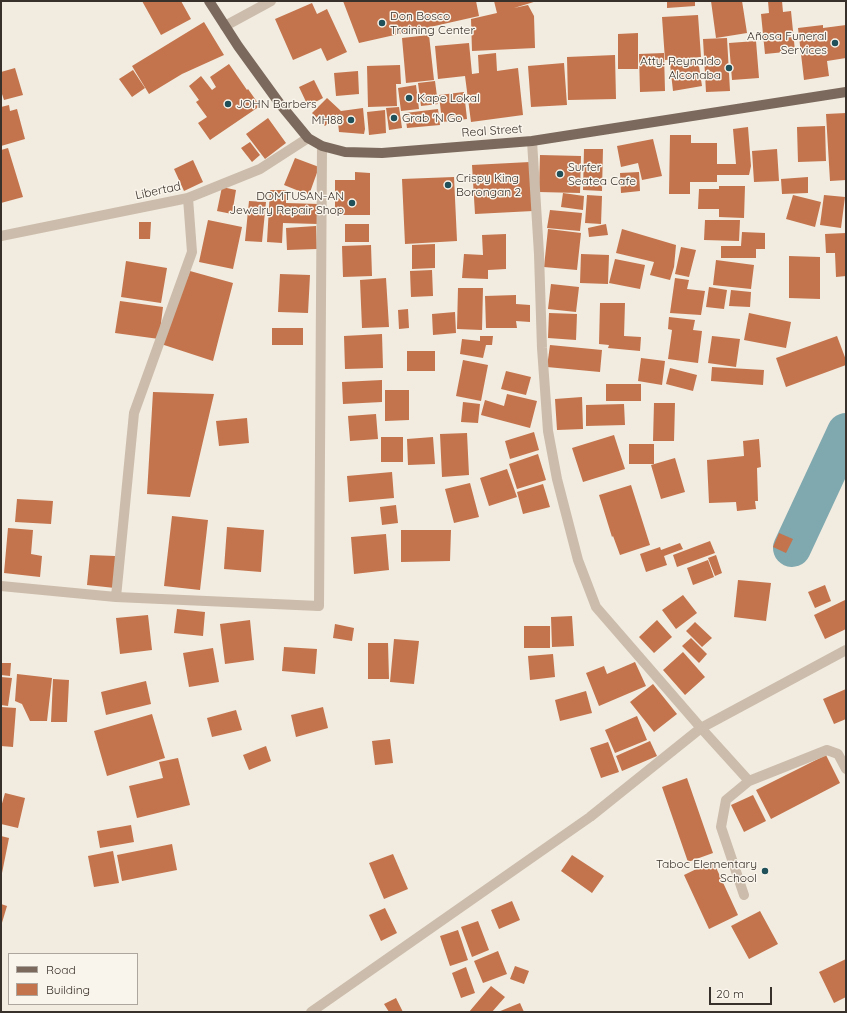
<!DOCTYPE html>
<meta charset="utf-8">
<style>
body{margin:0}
#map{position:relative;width:847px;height:1013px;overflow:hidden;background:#f2ebdf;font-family:Quicksand,sans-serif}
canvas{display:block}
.frame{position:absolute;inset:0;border:2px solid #38302a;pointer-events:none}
.legend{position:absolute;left:8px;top:953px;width:130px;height:52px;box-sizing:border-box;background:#faf5ec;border:1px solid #aca69e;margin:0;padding:5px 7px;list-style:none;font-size:12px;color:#38302a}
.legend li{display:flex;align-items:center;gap:8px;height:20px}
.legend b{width:20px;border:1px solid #aca69e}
.scale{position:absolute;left:709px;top:987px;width:63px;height:18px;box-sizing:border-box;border:2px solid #38302a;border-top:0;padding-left:5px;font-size:12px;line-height:14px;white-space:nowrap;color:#38302a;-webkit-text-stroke:3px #faf5ec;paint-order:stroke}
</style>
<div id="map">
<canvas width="847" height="1013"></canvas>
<div class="frame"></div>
<ul class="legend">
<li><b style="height:5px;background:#7a695c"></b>Road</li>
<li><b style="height:11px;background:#c3744c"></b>Building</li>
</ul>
<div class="scale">20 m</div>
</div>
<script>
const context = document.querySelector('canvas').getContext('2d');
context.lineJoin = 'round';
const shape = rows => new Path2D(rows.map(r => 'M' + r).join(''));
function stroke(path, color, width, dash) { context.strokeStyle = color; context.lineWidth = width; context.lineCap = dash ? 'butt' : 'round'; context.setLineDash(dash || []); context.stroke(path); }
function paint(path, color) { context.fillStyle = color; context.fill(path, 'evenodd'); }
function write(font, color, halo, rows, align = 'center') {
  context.font = font + ' Quicksand,sans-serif'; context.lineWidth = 3; context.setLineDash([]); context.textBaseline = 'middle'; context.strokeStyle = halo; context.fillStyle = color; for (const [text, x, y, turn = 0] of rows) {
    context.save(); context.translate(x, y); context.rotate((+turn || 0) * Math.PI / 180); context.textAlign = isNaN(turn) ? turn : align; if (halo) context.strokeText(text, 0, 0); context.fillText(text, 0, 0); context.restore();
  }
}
stroke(shape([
 [792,548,846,432]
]), '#7fa8af', 38);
paint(shape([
 [142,1,181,1,191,19,161,35],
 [343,1,476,1,479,16,359,43],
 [494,1,537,1,514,8,528,5,534,16,535,48,472,51,471,19,497,13],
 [667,1,695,1,695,6,667,8],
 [711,1,742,1,747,33,716,38],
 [768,1,782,1,783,12,791,11,795,51,765,54,761,14,769,13],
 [312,3,317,14,327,9,347,52,327,61,321,48,293,60,275,19],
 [698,15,701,57,665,60,662,17],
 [204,22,224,55,182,74,149,94,132,66],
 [823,25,823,28,846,25,846,58,827,61,829,76,804,80,798,28],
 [638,33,638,69,618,69,618,34],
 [429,35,434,80,406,83,402,38],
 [727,38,730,91,706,92,703,39],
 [756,41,759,78,732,80,729,43],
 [469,43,472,74,479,73,478,55,496,53,497,71,518,68,523,115,471,122,465,76,438,79,435,46],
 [664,53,665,91,640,92,639,54],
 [615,55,616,99,568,100,567,57],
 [698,60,702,86,673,91,670,64],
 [564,63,567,105,531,107,528,66],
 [229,64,247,90,248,89,260,106,210,140,198,123,207,117,196,102,199,100,189,86,201,76,212,90,216,87,210,77],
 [400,65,401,84,396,84,397,106,368,107,367,66],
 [15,68,23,95,4,100,1,91,1,72],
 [133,70,145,88,132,97,119,79],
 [358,71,359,94,336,96,334,73],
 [314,80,323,98,308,106,299,87],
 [435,81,438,104,421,106,418,83],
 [416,85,419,109,401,111,398,88],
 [464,92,467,119,442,122,439,95],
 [327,98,341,111,363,108,365,129,364,134,339,132,337,114,325,126,312,113],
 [9,105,10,111,17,109,25,139,1,146,1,107],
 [399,107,402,128,389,130,386,108],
 [438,109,440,125,407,128,405,113],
 [385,110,386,133,369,135,367,112],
 [846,113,846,180,830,181,826,114],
 [268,118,286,143,265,159,246,134],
 [825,126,826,161,798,162,797,127],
 [748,127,751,166,749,175,717,175,717,182,690,182,690,194,669,194,670,135,691,135,691,143,717,143,717,164,736,164,733,129],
 [653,139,662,176,642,180,638,163,621,167,617,146],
 [250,142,260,155,252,162,241,148],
 [8,148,23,197,1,203,1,150],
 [584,149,603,149,602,191,583,190],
 [777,149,779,181,754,182,752,151],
 [540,155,581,156,580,193,539,192],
 [295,158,319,167,309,195,284,185],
 [193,160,203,182,184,191,174,169],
 [530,162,533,211,475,214,472,165],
 [355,172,370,173,370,215,335,215,335,180,355,180],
 [639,172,640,191,621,193,620,173],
 [454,177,457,241,405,244,402,179],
 [808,177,808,193,782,194,781,179],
 [719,186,745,186,744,218,719,217,719,209,698,209,699,189,719,189],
 [222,187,236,190,232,214,217,211],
 [270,190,286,190,286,203,319,204,318,224,283,223,282,243,267,242],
 [563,193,584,196,583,210,561,207],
 [587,195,602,196,601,224,585,223],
 [793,195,821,202,815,227,786,219],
 [824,195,845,197,841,228,820,225],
 [249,201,266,202,262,242,245,241],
 [550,210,582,213,580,231,547,228],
 [208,220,242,227,233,269,199,262],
 [705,220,740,220,739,241,704,240],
 [139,222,151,222,150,239,139,239],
 [345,224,369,224,369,242,345,242],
 [606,224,608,235,589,237,588,228],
 [316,226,317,249,287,250,286,228],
 [548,229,581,233,577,270,544,267],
 [622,229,676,245,674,267,670,280,650,275,654,262,616,253],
 [742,232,765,233,765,249,756,249,756,258,721,258,721,246,741,246],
 [846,233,846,276,836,277,835,253,826,253,825,234],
 [506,234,506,269,488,270,488,279,462,278,464,254,483,255,482,235],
 [435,244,435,268,412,269,412,245],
 [371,245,372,276,343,277,342,246],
 [681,247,696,250,689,277,675,274],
 [581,254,609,255,608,284,580,283],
 [789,256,820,257,820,299,789,298],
 [615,259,645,265,640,289,609,283],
 [716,260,754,265,751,289,713,285],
 [126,261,167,268,161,303,121,297],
 [432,270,433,296,411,297,410,271],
 [190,271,233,283,213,361,161,344],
 [280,274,310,275,308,313,278,312],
 [386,278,389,327,362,328,360,280],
 [675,278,689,280,687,289,705,291,701,315,670,313],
 [551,284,579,287,576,312,548,309],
 [709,287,727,290,724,309,706,307],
 [458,288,483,288,482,330,457,329],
 [731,290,751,292,750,307,729,306],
 [516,295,516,304,530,305,530,322,516,321,517,328,486,328,485,296],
 [120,301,163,307,159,339,115,333],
 [600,303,625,303,624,336,641,337,640,351,608,348,609,345,599,344],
 [408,309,409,328,399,329,398,310],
 [455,312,456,333,433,335,432,314],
 [549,313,577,314,576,340,548,338],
 [749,313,791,322,786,348,744,340],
 [669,317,695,320,693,330,702,331,698,363,668,359,672,330,668,329],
 [272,328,303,328,303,345,272,345],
 [382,334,383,368,345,369,344,336],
 [480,336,493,336,492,345,486,345,483,358,460,354,462,339,480,341],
 [712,336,740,339,736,367,708,363],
 [837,336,846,360,846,365,786,387,776,358],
 [550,345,602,350,600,372,547,367],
 [407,351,435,351,435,371,407,371],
 [641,358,665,361,662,385,638,381],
 [463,360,488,365,481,401,456,396],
 [712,367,764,370,763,385,711,381],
 [670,368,697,375,693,391,666,384],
 [506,371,531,377,526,395,501,389],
 [382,380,382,402,343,404,342,382],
 [606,384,641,384,641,401,606,401],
 [385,390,409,390,409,420,385,421],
 [153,392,214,394,190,497,147,494],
 [507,394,537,401,530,428,481,415,485,400,504,406],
 [582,397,583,429,557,430,555,399],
 [463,402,480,404,478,423,461,422],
 [654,403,675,403,674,441,653,441],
 [624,404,625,425,586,426,586,405],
 [376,414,378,439,350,441,348,416],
 [247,418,249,443,219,446,216,421],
 [534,432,539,450,510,459,505,441],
 [467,433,469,475,442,477,440,434],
 [614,435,625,469,583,482,572,448],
 [381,437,403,437,403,462,381,462],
 [433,437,435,464,408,465,407,439],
 [759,439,761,467,757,468,758,501,755,501,756,509,737,511,736,502,709,503,707,460,744,456,743,441],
 [629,444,654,444,654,464,629,464],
 [538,454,546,480,517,489,509,464],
 [675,458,685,492,661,499,651,465],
 [507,469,517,497,489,506,480,478],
 [392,472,394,498,349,502,347,476],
 [470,483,479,517,454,523,445,489],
 [543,484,550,507,523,514,517,492],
 [631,485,650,545,620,555,613,536,612,537,599,495],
 [17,499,53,501,51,524,15,522],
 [396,505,398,523,382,525,380,507],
 [172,516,208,520,200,590,164,586],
 [227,527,264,530,261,572,224,569],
 [8,528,33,530,31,554,42,556,40,577,4,573],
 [401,530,451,530,450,561,401,562],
 [779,533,793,539,786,553,773,547],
 [386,534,389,570,354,574,351,537],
 [710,541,715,553,677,567,673,555],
 [680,543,683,549,664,556,667,565,646,572,640,554,660,547,661,550],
 [90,555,115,556,115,588,87,585],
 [716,555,722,573,715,576,708,558],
 [708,560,714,577,693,585,687,568],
 [738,580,771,583,766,621,734,617],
 [825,585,831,601,815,608,808,592],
 [683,595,697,613,676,629,662,610],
 [845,600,846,603,846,629,825,639,814,615],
 [177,609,205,612,203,636,174,633],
 [148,615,152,650,120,654,116,618],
 [572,616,574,646,552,647,551,617],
 [250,620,254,660,225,664,220,624],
 [657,620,672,637,654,653,639,637],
 [695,622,712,638,702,647,686,631],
 [335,624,354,628,352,641,333,638],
 [524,626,550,626,550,648,524,648],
 [691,638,707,654,699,663,682,646],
 [394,639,419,641,414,684,390,682],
 [368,643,388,643,389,679,368,679],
 [284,647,317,649,315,674,282,671],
 [213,648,219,682,189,687,183,653],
 [683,652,705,677,685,695,663,670],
 [553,654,555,677,530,680,528,656],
 [635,662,646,686,599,706,586,673,604,666,607,674],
 [1,663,11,663,10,676,1,675],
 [17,674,52,678,47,721,30,721,22,704,15,701],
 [1,677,12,678,8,706,1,705],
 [53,679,69,680,67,722,51,722],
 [146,681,151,704,106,715,101,692],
 [653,684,677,714,654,732,630,702],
 [846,689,846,719,834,724,823,699],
 [586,691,592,713,560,721,555,700],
 [1,707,16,708,13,747,1,746],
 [323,707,328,728,296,737,291,715],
 [236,710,242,730,212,737,207,718],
 [152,714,165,758,107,776,94,731],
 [637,716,647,740,615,753,605,730],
 [390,739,393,763,375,765,372,741],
 [650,741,657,756,622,771,616,756],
 [608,742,619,772,601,778,590,748],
 [266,746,271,761,249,770,243,755],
 [826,755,840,783,771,819,756,790],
 [178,758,190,805,137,818,129,786,163,778,159,762],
 [687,778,713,853,688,862,662,787],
 [5,793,25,798,18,828,1,824,1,807],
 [753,795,766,821,744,832,731,805],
 [131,825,134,842,100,848,97,831],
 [1,836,9,838,2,873,1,873],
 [172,844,177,870,122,881,117,855],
 [113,851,119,883,94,887,88,856],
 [393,854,408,889,384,899,369,863],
 [572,855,604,876,592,893,561,871],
 [713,861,738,915,709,929,684,875],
 [512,901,520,920,499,929,491,910],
 [1,904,7,906,1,926],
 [385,908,397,933,381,941,369,915],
 [760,911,778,944,749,959,731,926],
 [478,921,489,950,472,957,461,927],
 [458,930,468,960,450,966,440,936],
 [498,951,507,974,483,983,474,961],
 [846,959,846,997,834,1003,819,972],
 [515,966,529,971,524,984,510,979],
 [466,967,475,993,461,998,452,973],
 [491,986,505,997,492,1012,469,1012],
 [396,998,403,1012,389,1012,384,1004],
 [520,1003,524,1012,498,1012]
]), '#c3744c');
stroke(shape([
 [225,26,271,1],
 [701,728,749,781],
 [744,895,721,827,726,800,749,781,827,750,838,754,846,769]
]), '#cbbcab', 10);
stroke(shape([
 [532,141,539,254,542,348,548,431,557,479,578,560,596,607,701,728],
 [1,236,188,198,260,169,308,138],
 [1,586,116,597,319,606,322,146],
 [116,597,134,413,192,252,188,198],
 [311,1012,590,817,701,728,846,650]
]), '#cbbcab', 10);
stroke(shape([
 [209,1,238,46,280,104,308,138,322,146,345,152,382,153,532,141,846,92]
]), '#7a695c', 10);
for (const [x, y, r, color] of [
 [382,23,4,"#205059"],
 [835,43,4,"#205059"],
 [729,68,4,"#205059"],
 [409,98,4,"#205059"],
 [228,104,4,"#205059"],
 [394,118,4,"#205059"],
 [351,120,4,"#205059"],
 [560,174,4,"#205059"],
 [448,185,4,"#205059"],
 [352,203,4,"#205059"],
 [765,871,4,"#205059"]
]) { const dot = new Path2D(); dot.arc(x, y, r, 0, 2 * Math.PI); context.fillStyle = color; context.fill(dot); stroke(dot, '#faf5ec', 1.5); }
write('12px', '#38302a', '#faf5ec', [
 ["Don Bosco",390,16],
 ["Training Center",390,30],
 ["Añosa Funeral",827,36,"right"],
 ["Services",827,50,"right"],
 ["Atty. Reynaldo",721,61,"right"],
 ["Alconaba",721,75,"right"],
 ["Kape Lokal",417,98],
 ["JOHN Barbers",236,104],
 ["Grab 'N Go",402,118],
 ["MH88",343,120,"right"],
 ["Surfer",568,167],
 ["Seatea Cafe",568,181],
 ["Crispy King",456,178],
 ["Borongan 2",456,192],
 ["DOMTUSAN-AN",344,196,"right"],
 ["Jewelry Repair Shop",344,210,"right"],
 ["Taboc Elementary",757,864,"right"],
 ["School",757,878,"right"]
], 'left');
write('12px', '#38302a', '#faf5ec', [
 ["Real Street",492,131,-4],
 ["Libertad",158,191,-12]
]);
</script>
